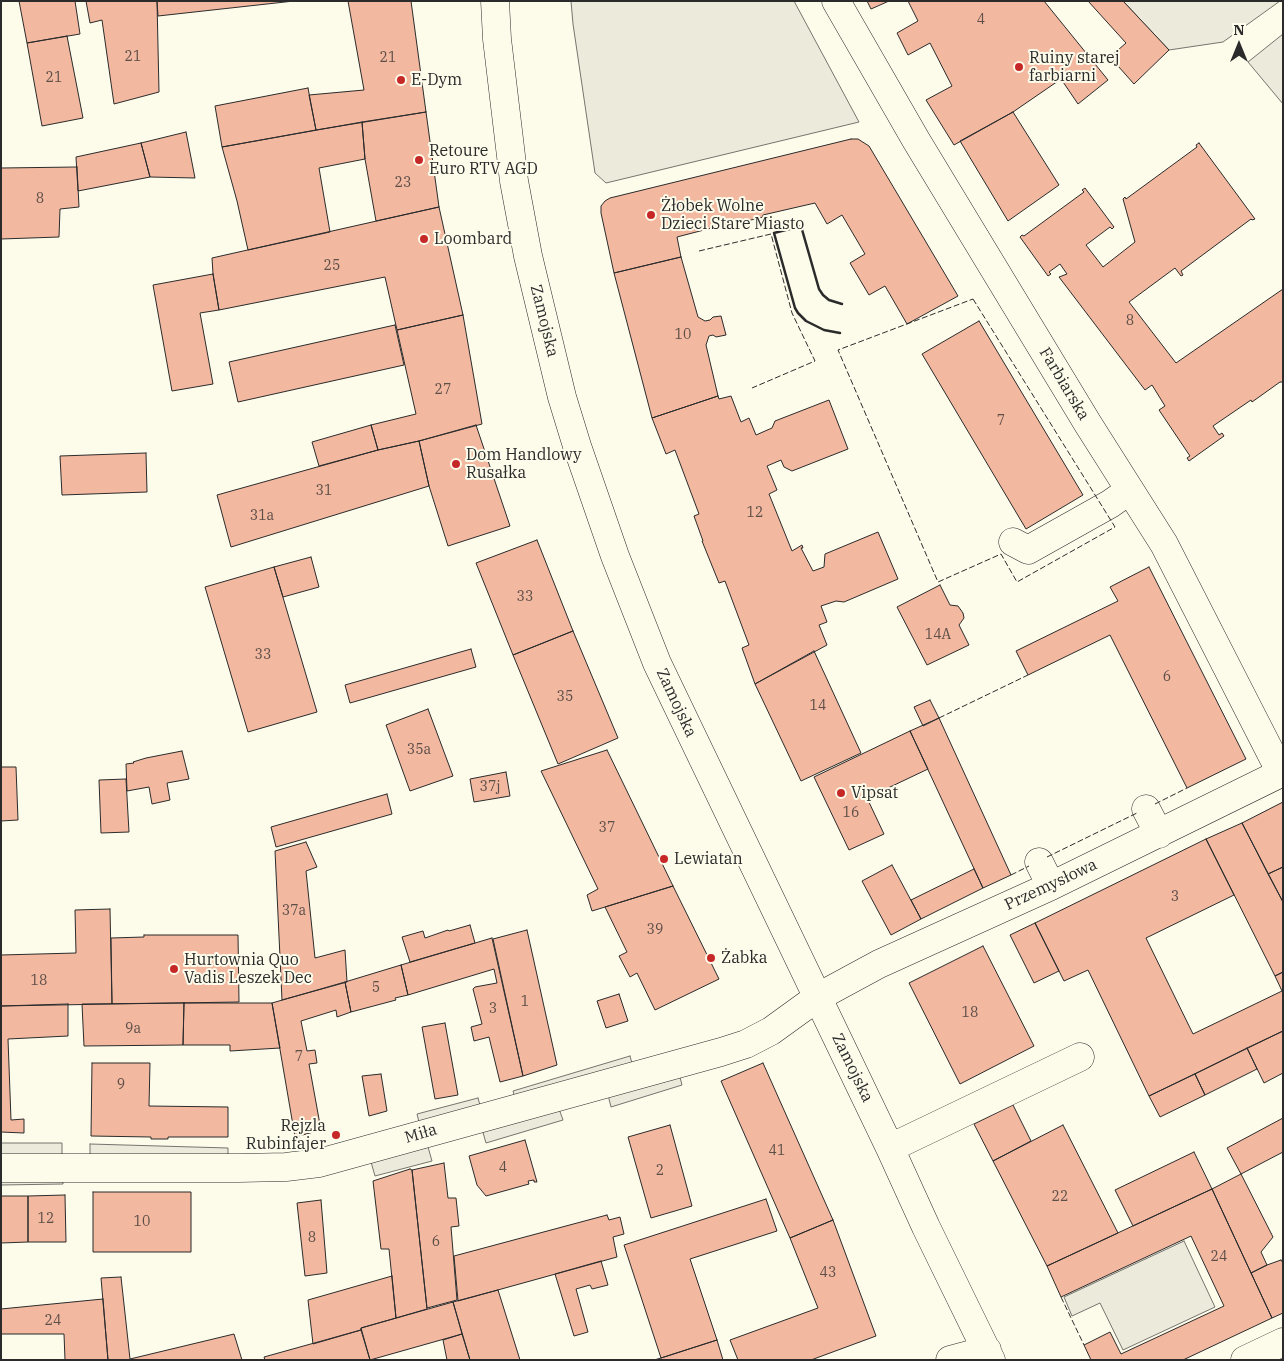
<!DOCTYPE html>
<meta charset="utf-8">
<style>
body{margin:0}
#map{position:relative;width:1284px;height:1361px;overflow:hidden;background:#fdfbea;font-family:"IBM Plex Serif",serif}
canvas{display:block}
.frame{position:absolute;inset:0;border:2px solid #2b2b2b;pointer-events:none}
.north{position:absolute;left:1214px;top:20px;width:50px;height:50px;-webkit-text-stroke:4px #fdfbea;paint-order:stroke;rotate:0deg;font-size:14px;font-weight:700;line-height:20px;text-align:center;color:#2b2b2b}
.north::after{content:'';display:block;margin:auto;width:18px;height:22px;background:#2b2b2b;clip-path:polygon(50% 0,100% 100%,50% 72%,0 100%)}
</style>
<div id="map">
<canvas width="1284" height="1361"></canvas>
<div class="frame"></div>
<div class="north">N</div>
</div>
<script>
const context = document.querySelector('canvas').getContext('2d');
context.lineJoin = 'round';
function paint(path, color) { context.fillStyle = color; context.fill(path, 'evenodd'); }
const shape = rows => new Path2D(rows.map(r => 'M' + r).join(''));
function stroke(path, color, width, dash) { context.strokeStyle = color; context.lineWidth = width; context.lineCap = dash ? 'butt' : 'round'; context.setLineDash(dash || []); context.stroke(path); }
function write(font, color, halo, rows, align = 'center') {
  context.font = font + ' "IBM Plex Serif",serif'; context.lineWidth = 4; context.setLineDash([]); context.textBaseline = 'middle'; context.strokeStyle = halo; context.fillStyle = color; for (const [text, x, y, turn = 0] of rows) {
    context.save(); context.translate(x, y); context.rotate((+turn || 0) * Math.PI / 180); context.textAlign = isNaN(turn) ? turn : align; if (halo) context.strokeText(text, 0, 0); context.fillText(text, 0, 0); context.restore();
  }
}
const green = shape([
 [571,1,794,1,859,122,606,183,595,173,573,24,571,1],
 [1123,1,1280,1,1223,42,1169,50,1123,1]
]);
paint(green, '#ecebdb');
stroke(green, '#74746e', 1);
const parking = shape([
 [1283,34,1283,104,1248,62,1283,34],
 [630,1056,633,1067,516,1101,513,1091,630,1056],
 [679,1073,682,1085,611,1107,608,1095,679,1073],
 [478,1098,481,1109,420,1126,417,1114,478,1098],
 [558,1106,563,1120,486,1143,482,1129,558,1106],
 [1,1143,62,1143,62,1156,1,1157,1,1143],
 [90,1144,228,1148,228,1160,90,1156,90,1144],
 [428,1147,432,1161,375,1176,371,1162,428,1147],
 [63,1173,63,1184,1,1185,1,1174,63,1173],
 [1184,1241,1215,1307,1123,1350,1100,1303,1072,1316,1064,1297,1184,1241]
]);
paint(parking, '#eceadb');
stroke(parking, '#74746e', 1);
const building = shape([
 [19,1,75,1,80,34,27,43,19,1],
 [86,1,157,1,159,92,114,104,102,20,90,23,86,1],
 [157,1,294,1,158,16,157,1],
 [348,1,411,1,426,112,316,130,309,95,364,90,348,1],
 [867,1,889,1,871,9,867,1],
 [908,1,1044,1,1108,80,1078,104,1061,79,1013,112,954,145,926,100,952,86,930,43,908,55,897,33,918,21,908,1],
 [1088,1,1123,1,1169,50,1134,84,1110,57,1126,43,1088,1],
 [67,36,83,118,42,126,27,43,67,36],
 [308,88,316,130,222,147,215,106,308,88],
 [426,112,439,207,376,221,365,159,362,122,426,112],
 [1013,112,1059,185,1008,221,960,141,1013,112],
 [362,122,365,159,319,168,330,232,248,250,237,201,222,147,362,122],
 [186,132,195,178,150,177,141,143,186,132],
 [851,139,858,139,869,146,958,296,907,324,885,286,869,295,850,263,865,254,842,215,827,224,815,203,763,215,763,217,727,226,727,224,677,237,681,257,614,273,601,213,601,206,605,201,610,198,851,139],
 [141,143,150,177,78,191,76,157,141,143],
 [1199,143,1255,219,1252,220,1251,219,1181,271,1183,275,1181,276,1175,268,1129,302,1176,363,1283,289,1283,382,1280,382,1252,402,1251,400,1213,426,1219,435,1222,433,1224,436,1189,461,1187,458,1190,456,1159,410,1165,406,1152,385,1145,390,1059,277,1067,274,1060,264,1049,272,1051,274,1048,276,1020,237,1022,235,1024,236,1084,192,1082,190,1085,188,1114,227,1112,229,1110,227,1086,245,1103,267,1135,242,1123,199,1125,197,1126,199,1197,147,1196,145,1199,143],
 [77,167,79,207,60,209,59,237,1,239,1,168,77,167],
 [439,207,463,315,397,330,385,277,219,310,213,274,212,258,439,207],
 [681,257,698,317,705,321,710,320,713,317,721,316,726,335,716,337,713,335,709,336,706,345,718,396,652,418,614,273,681,257],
 [213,274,219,310,200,313,213,384,172,391,153,285,213,274],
 [463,315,482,424,419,441,378,450,371,425,416,414,397,330,463,315],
 [979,321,1083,495,1026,529,922,354,979,321],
 [395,325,404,365,238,402,229,362,395,325],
 [718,396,719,399,731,396,741,422,749,418,756,435,772,428,775,421,829,400,848,449,792,471,784,467,781,460,767,466,777,490,769,494,792,551,802,545,803,548,801,548,813,571,824,567,825,554,878,532,898,579,844,602,836,601,821,606,827,622,819,625,827,645,755,684,742,648,749,645,725,581,719,583,702,541,703,541,694,516,699,514,675,450,666,454,652,418,718,396],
 [371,425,378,450,319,466,312,442,371,425],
 [476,425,510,526,448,546,429,486,419,441,476,425],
 [419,441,429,486,231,547,217,495,378,450,419,441],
 [146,453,147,492,62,495,60,456,146,453],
 [537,540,573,631,513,655,476,563,537,540],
 [311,557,319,587,283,597,274,567,311,557],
 [274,567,317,712,248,732,205,587,274,567],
 [1149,567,1246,759,1187,788,1110,635,1028,675,1016,651,1118,601,1110,587,1149,567],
 [940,585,950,605,958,606,963,613,964,618,959,625,969,645,927,665,897,607,940,585],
 [573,631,618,738,558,764,513,655,573,631],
 [471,649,476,667,350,703,345,685,471,649],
 [814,651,861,753,801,781,755,684,814,651],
 [930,700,939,718,923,726,914,707,930,700],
 [428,709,453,776,410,791,386,725,428,709],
 [939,718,1011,875,983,888,910,731,939,718],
 [910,731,928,769,867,798,884,834,849,850,814,777,910,731],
 [607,750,673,886,592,911,587,895,598,889,541,771,607,750],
 [182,751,189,779,167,783,170,800,152,804,149,787,127,791,126,764,134,763,133,762,146,758,182,751],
 [1,767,16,767,18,820,1,821,1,767],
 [506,772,510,796,474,802,470,779,506,772],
 [126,779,129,832,101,833,99,780,126,779],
 [387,794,392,814,276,847,271,827,387,794],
 [1283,802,1283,867,1268,874,1242,823,1283,802],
 [1242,823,1283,902,1283,972,1275,976,1206,839,1242,823],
 [1206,839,1234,895,1146,938,1193,1034,1282,991,1275,976,1283,972,1283,1031,1149,1096,1088,970,1064,981,1035,923,1206,839],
 [306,842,317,867,306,871,315,958,345,950,347,982,282,1000,275,851,306,842],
 [892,865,921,919,891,935,862,881,892,865],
 [1283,867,1283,902,1268,874,1283,867],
 [974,869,983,888,921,919,911,900,974,869],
 [673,886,719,979,655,1010,637,973,630,977,619,956,627,952,605,907,673,886],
 [110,909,112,1004,1,1006,1,955,76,953,75,910,110,909],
 [1035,923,1059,971,1034,983,1010,935,1035,923],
 [470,925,475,943,410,962,402,937,423,931,425,938,448,930,449,931,470,925],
 [527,930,557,1065,523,1076,493,939,527,930],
 [144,935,238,935,239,1002,112,1004,111,938,144,937,144,935],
 [492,938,523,1076,500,1082,489,1037,474,1041,471,1027,482,1024,473,989,475,987,497,983,494,969,408,995,401,965,492,938],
 [983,946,1034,1046,960,1084,909,983,983,946],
 [401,965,408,995,395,998,396,1000,351,1012,345,982,401,965],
 [345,982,351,1012,337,1017,336,1010,301,1021,307,1051,315,1050,317,1063,309,1064,321,1130,295,1137,272,1003,345,982],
 [619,994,628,1021,606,1028,597,1001,619,994],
 [184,1003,183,1045,84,1046,82,1004,184,1003],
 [184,1003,272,1003,280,1048,230,1051,230,1045,183,1045,184,1003],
 [68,1004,68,1036,8,1039,11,1120,24,1119,24,1133,1,1132,1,1006,68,1004],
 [445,1023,458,1095,435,1099,422,1027,445,1023],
 [1283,1031,1283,1073,1264,1083,1247,1048,1283,1031],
 [1247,1048,1257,1069,1205,1095,1195,1074,1247,1048],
 [92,1063,150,1063,149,1106,228,1107,228,1137,168,1137,168,1139,151,1139,151,1137,91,1136,92,1063],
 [763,1063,833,1220,790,1238,721,1081,763,1063],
 [381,1074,387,1111,369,1116,362,1076,381,1074],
 [1195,1074,1205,1095,1160,1117,1149,1096,1195,1074],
 [1013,1105,1031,1141,993,1161,974,1124,1013,1105],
 [1283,1118,1283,1152,1241,1174,1227,1148,1283,1118],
 [670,1125,692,1206,651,1218,628,1137,670,1125],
 [1063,1125,1118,1233,1047,1266,993,1161,1063,1125],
 [525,1140,537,1182,534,1182,534,1180,528,1181,529,1184,486,1196,477,1185,469,1156,525,1140],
 [1194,1152,1212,1189,1133,1226,1115,1190,1194,1152],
 [444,1163,448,1198,456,1198,459,1226,451,1227,457,1300,427,1308,412,1170,444,1163],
 [410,1169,412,1170,427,1309,396,1318,389,1249,381,1249,373,1181,410,1169],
 [1241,1174,1273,1237,1261,1252,1267,1265,1251,1273,1212,1189,1241,1174],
 [1212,1189,1272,1318,1183,1360,1091,1360,1084,1345,1110,1332,1121,1354,1224,1306,1191,1236,1061,1297,1047,1266,1212,1189],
 [93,1192,191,1192,191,1252,93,1252,93,1192],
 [65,1195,66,1242,28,1242,28,1196,65,1195],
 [1,1196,28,1196,28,1242,1,1243,1,1196],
 [766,1199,777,1231,690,1259,717,1340,661,1358,624,1245,766,1199],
 [321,1200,327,1273,305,1276,297,1203,321,1200],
 [607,1215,609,1220,620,1217,624,1234,613,1237,617,1257,458,1301,454,1256,607,1215],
 [833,1220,876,1336,811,1360,738,1360,730,1340,818,1308,790,1238,833,1220],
 [1281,1260,1283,1263,1283,1313,1272,1318,1251,1273,1267,1265,1281,1260],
 [601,1261,608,1285,592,1289,590,1285,576,1289,588,1332,574,1336,555,1274,601,1261],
 [392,1276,396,1318,361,1328,361,1330,313,1344,308,1300,392,1276],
 [121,1277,130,1359,234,1334,242,1360,108,1360,101,1278,121,1277],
 [498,1290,520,1360,470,1360,453,1302,498,1290],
 [103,1299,108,1360,65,1360,64,1334,1,1334,1,1309,103,1299],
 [453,1302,462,1334,370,1360,361,1328,453,1302],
 [361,1330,370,1360,265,1360,264,1357,361,1330],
 [462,1334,470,1360,447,1360,443,1340,462,1334],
 [717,1340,723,1360,654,1360,661,1358,717,1340]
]);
paint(building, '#f2b8a0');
stroke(building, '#2b2b2b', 1);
const minor = shape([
 [495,1,497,39,514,181,528,256,562,397,577,446,615,556,657,663,680,711,890,1148,926,1227,991,1360],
 [836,1,916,140,1088,424,1164,544,1281,773],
 [1013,542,1028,550,1110,504,1130,490],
 [1146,809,1159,834],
 [1039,862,1051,886],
 [890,1148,1080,1057],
 [1,1168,239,1168,286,1167,319,1163,721,1052,746,1044,771,1031,818,997,879,964,1051,886,1283,772],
 [950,1360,987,1350],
 [1245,1360,1283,1342]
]);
stroke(minor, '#2b2b2b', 29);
stroke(minor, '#fdfbea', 28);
stroke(shape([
 [699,251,771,234,792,313,815,361,752,388],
 [973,299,1115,527,1017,582,1001,554,938,582,838,350,973,299],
 [939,718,1028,675],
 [1155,804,1187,788],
 [1047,857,1137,813],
 [1011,875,1029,866],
 [1061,1297,1084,1345]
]), '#2b2b2b', 1, [6, 2.5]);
stroke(shape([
 [840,333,824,330,806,321,798,313,795,308,774,233,801,226,819,289,823,295,829,300,842,304]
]), '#2b2b2b', 2.5);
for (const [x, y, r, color] of [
 [1019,67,5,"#c62828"],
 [401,80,5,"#c62828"],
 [419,160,5,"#c62828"],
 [651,215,5,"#c62828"],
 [424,239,5,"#c62828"],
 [456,464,5,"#c62828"],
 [841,793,5,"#c62828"],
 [664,859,5,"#c62828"],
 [711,958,5,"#c62828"],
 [174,969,5,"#c62828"],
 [336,1135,5,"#c62828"]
]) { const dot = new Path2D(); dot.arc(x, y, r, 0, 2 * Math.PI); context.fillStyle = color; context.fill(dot); stroke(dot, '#fdfbea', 2); }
write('14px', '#5d4e48', null, [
 ["4",981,20],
 ["21",133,57],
 ["21",388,58],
 ["21",54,78],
 ["23",403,183],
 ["8",40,199],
 ["25",332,266],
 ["8",1130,321],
 ["10",683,335],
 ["27",443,390],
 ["7",1001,421],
 ["31",324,491],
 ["12",755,513],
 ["31a",262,516],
 ["33",525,597],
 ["14A",938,635],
 ["33",263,655],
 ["6",1167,677],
 ["35",565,697],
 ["14",818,706],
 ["35a",419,750],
 ["37j",490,787],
 ["16",851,813],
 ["37",607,828],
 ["3",1175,897],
 ["37a",294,911],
 ["39",655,930],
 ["18",39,981],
 ["5",376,988],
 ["1",525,1002],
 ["3",493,1009],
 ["18",970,1013],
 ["9a",133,1029],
 ["7",299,1057],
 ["9",121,1085],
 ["41",777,1151],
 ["4",503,1168],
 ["2",660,1171],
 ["22",1060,1197],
 ["12",46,1219],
 ["10",142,1222],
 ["8",312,1238],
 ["6",436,1242],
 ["24",1219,1257],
 ["43",828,1273],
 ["24",53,1321]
]);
write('16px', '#2b2b2b', '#fdfbea', [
 ["Ruiny starej",1029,58],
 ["farbiarni",1029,76],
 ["E-Dym",411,80],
 ["Retoure",429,151],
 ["Euro RTV AGD",429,169],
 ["Żłobek Wolne",661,206],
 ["Dzieci Stare Miasto",661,224],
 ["Loombard",434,239],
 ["Dom Handlowy",466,455],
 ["Rusałka",466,473],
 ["Vipsat",851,793],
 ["Lewiatan",674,859],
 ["Żabka",721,958],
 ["Hurtownia Quo",184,960],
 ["Vadis Leszek Dec",184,978],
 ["Rejzla",326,1126,"right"],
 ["Rubinfajer",326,1144,"right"]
], 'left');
write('16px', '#2b2b2b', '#fdfbea', [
 ["Zamojska",544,321,76],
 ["Farbiarska",1064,384,59],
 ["Zamojska",676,703,65],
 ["Przemysłowa",1051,885,-25],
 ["Zamojska",852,1068,64],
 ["Miła",421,1134,-16]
]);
</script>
